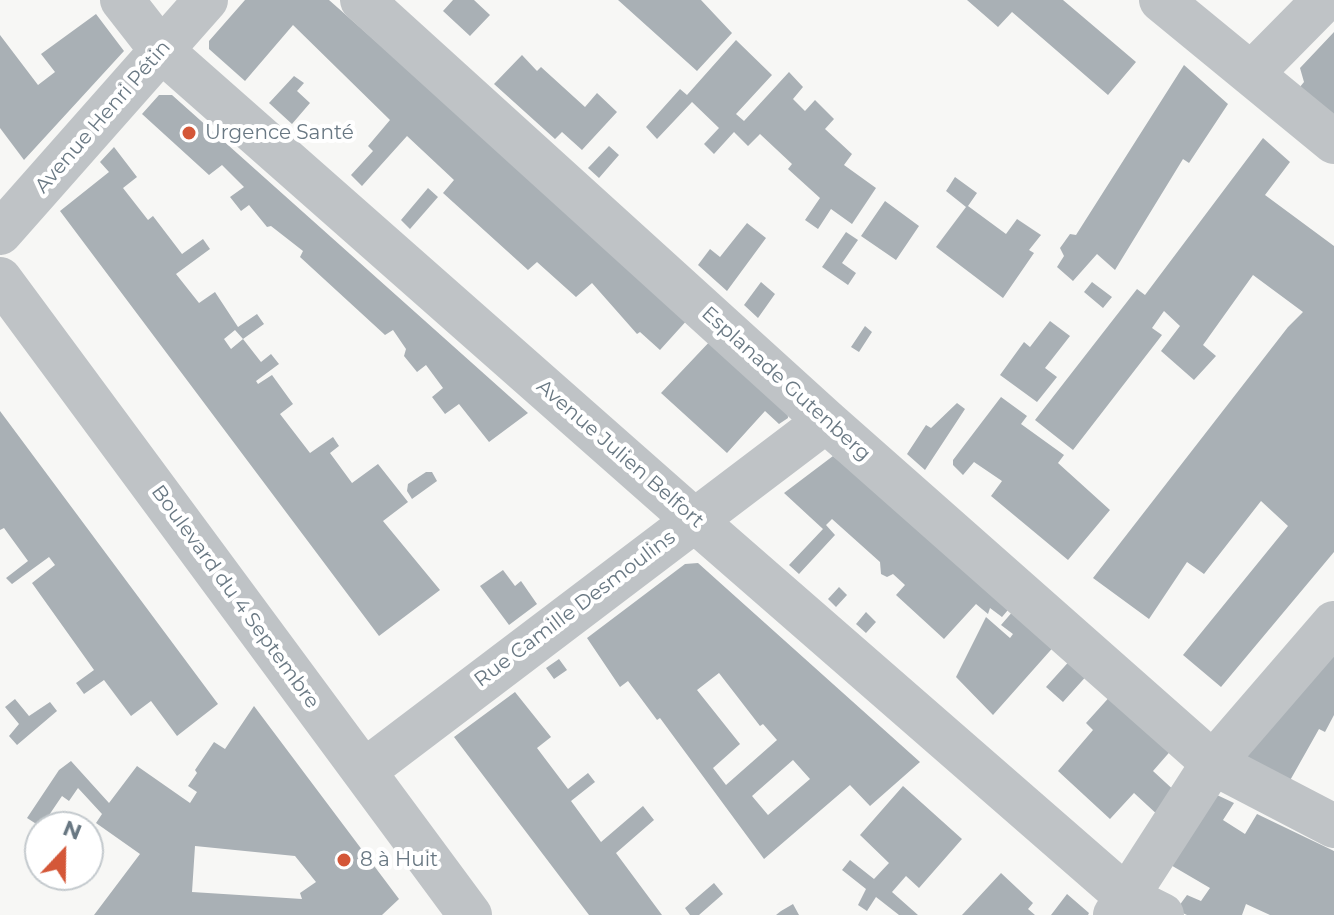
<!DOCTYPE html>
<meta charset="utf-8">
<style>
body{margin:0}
#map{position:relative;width:1334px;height:915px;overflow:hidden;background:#f7f7f5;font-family:Montserrat,sans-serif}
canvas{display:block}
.north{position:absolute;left:24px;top:811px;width:80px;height:80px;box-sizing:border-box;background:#fff;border:2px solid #c3c9cd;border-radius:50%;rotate:22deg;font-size:22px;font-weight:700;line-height:32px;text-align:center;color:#697883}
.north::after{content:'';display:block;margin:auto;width:28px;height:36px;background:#d45738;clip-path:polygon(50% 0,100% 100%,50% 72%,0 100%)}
</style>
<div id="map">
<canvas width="1334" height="915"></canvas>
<div class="north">N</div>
</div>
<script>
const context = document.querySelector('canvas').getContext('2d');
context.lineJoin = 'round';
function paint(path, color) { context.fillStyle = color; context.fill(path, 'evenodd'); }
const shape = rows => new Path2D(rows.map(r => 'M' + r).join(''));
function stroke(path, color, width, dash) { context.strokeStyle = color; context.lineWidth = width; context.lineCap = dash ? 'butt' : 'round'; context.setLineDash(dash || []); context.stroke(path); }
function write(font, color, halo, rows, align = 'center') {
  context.font = font + ' Montserrat,sans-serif'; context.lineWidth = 8; context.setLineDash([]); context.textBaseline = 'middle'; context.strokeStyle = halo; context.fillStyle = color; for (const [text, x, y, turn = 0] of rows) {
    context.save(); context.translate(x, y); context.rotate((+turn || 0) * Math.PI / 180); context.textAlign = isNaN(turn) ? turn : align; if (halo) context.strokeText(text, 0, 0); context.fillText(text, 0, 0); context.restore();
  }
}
paint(shape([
 [245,0,329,0,689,318,660,350,640,332,637,334,592,283,576,297,537,262,528,270,443,193,454,180,407,136,362,186,351,175,373,151,368,146,390,120,293,25,245,81,209,49,209,41],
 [453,0,474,0,490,15,470,36,443,11],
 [618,0,701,0,732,33,697,71],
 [967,0,1063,0,1136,62,1108,95,1012,12,998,27],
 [96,14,124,51,24,160,0,128,0,35,38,85,55,72,41,54],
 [1334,32,1334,118,1299,88,1304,82,1300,68],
 [736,40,772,75,736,114,744,121,789,72,803,87,793,99,805,111,815,100,834,119,825,129,852,154,844,165,876,188,852,224,831,209,818,229,805,220,820,198,788,169,792,164,760,134,748,146,734,132,714,154,704,144,719,128,692,102,657,139,646,127,680,89,687,95],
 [522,55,537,71,541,67,585,107,597,93,617,112,582,150,562,132,555,139,494,84],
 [1184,65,1228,104,1189,163,1183,159,1115,270,1097,254,1073,281,1057,267,1064,256,1060,248,1070,234,1076,235],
 [294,76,304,83,297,91,310,103,292,124,269,103],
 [159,95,172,95,528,413,489,442,459,404,445,414,432,397,443,388,426,365,417,372,404,356,406,349,393,330,385,335,300,257,303,251,271,226,267,227,249,205,241,211,230,197,244,187,222,165,209,175,142,114],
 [1263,138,1290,162,1265,195,1334,246,1334,552,1221,687,1183,655,1288,526,1261,501,1204,574,1187,562,1149,619,1093,578,1288,327,1303,312,1253,275,1203,345,1216,356,1194,380,1161,351,1180,326,1164,311,1152,328,1162,335,1073,450,1035,420,1137,289,1145,295],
 [609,146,619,155,599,178,588,168],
 [114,147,137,177,123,188,148,220,153,216,182,254,203,239,210,249,176,274,199,303,215,292,238,327,257,314,264,324,243,339,235,330,224,339,231,349,243,339,261,362,271,354,279,364,256,381,258,384,272,375,293,404,280,414,310,453,333,437,339,446,330,453,352,483,378,464,408,502,383,521,440,590,379,636,60,211,109,172,100,162],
 [955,177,977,193,968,206,1006,234,1017,219,1041,235,1029,250,1034,253,1003,298,936,247,966,207,946,191],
 [428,188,438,197,410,229,401,220],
 [885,201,919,226,896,260,861,236],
 [747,223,766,238,727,291,698,265,710,249,720,257],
 [846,232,858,240,842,263,856,273,848,285,822,267],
 [761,282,775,294,758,318,744,305],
 [1092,282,1112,297,1103,308,1084,292],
 [1050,321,1070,336,1045,368,1057,377,1037,402,1000,375,1024,342,1030,347],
 [865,326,872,332,859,352,851,347],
 [713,338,787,405,788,418,779,424,765,411,727,453,661,393],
 [1001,397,1027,416,1021,424,1064,455,1058,463,1110,510,1068,560,991,496,1002,481,974,462,963,475,953,465,953,460],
 [957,403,965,409,925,470,907,454,926,425,931,428],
 [0,411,218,704,177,736,151,701,131,716,104,680,84,694,76,683,94,670,32,583,55,565,49,557,12,584,6,578,28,561,4,528,0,530],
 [833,456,1013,604,1002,617,990,608,988,614,976,604,944,639,896,595,905,585,893,574,887,577,881,574,880,562,832,519,826,525,835,535,799,574,789,565,823,529,784,493],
 [426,472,432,472,437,481,412,499,407,491,408,484],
 [698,563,920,762,870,806,850,785,764,859,660,718,657,720,628,681,620,687,587,638,685,564],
 [719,673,760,726,763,724,777,740,726,785,713,768,740,744,697,690],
 [793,760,810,779,768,815,752,796],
 [503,570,515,586,521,581,537,604,509,625,480,586],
 [839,587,847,595,836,607,828,599],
 [1014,610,1057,643,993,715,956,677,986,617,1010,638,1013,634,1001,625],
 [866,612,876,622,866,633,856,624],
 [1334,643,1334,715,1325,732,1319,729,1288,784,1242,762],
 [1073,657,1090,672,1063,702,1046,687],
 [559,659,567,670,554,679,546,668],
 [515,692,551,737,537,748,568,789,588,773,595,782,571,801,601,842,643,806,654,820,616,853,662,915,589,915,454,737],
 [1113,693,1174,747,1153,771,1178,794,1160,817,1134,793,1110,819,1058,771,1093,730,1086,723],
 [15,699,29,716,50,702,57,711,17,745,9,736,19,724,5,707],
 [254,706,399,899,382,915,94,915,140,854,96,823,102,814,78,788,69,801,62,796,41,827,27,818,59,770,71,761,109,803,137,766,190,803,197,792,188,786,197,773,195,770,214,742,225,749],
 [195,846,295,856,316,882,300,893,302,899,192,892],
 [903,786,962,839,919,888,906,876,892,892,918,915,899,915,876,897,867,911,858,905,866,889,842,870,850,860,874,879,889,863,860,835],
 [1217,795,1234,803,1223,820,1245,834,1257,814,1334,851,1334,915,1270,915,1246,904,1242,915,1187,915,1176,910,1187,895,1201,901,1210,888,1169,864],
 [1001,873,1033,903,1028,909,1035,915,962,915],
 [714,883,723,894,699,915,690,915,685,908],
 [1067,894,1089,913,1088,915,1051,915],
 [793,904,799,915,776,915,781,911]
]), '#a9b0b5');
stroke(shape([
 [122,0,161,50,693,519,1128,898,1162,915],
 [362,0,826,421,1213,763,1334,826],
 [1161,0,1334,142],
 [1252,73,1324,0],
 [0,233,206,0],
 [0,279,470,915],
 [364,771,826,421],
 [1115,915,1213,763,1334,623]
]), '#bfc3c6', 44);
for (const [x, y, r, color] of [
 [189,133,8,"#d45738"],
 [344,860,8,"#d45738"]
]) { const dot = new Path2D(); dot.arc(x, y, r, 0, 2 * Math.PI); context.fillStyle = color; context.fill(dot); stroke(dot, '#fff', 3); }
write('20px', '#697883', '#fff', [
 ["Avenue Henri Pétin",103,117,-49],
 ["Esplanade Gutenberg",786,384,42],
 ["Avenue Julien Belfort",620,454,41],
 ["Boulevard du 4 Septembre",235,597,54],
 ["Rue Camille Desmoulins",575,609,-37]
]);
write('20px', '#697883', '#fff', [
 ["Urgence Santé",205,133],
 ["8 à Huit",360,860]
], 'left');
</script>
